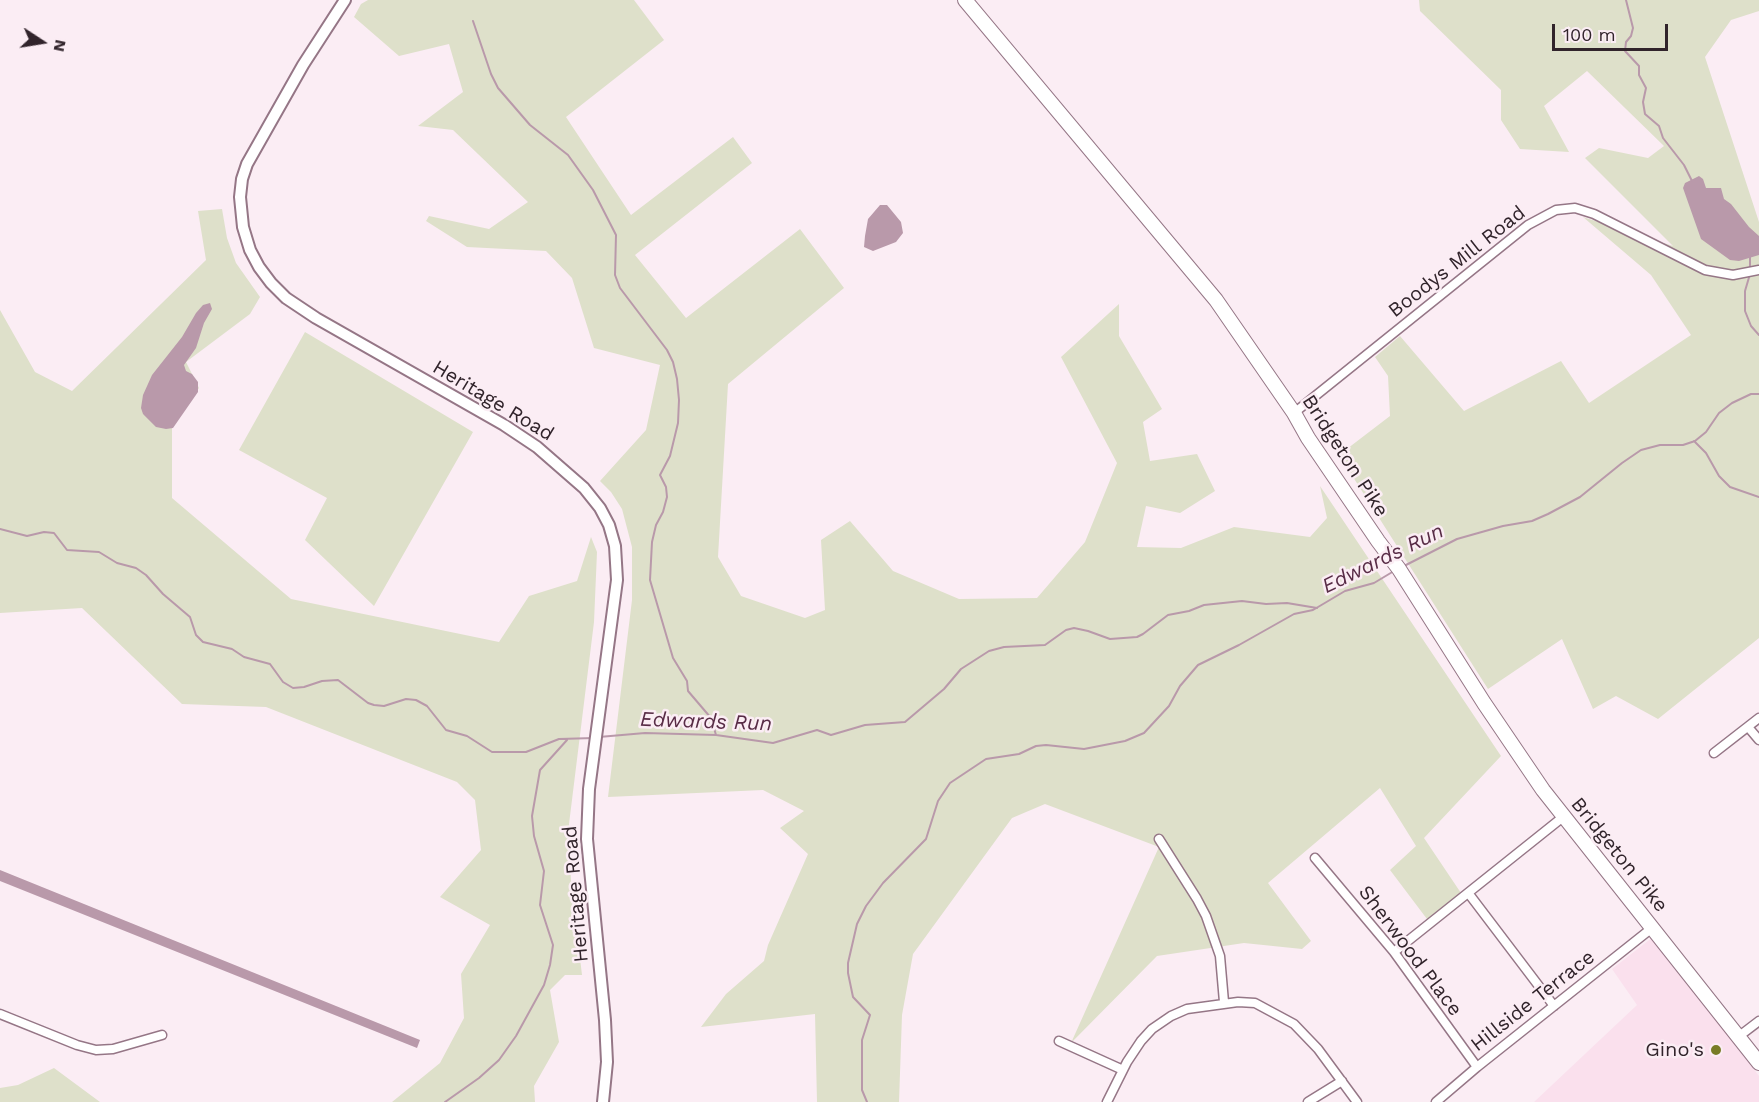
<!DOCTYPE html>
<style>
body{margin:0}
#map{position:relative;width:1759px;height:1102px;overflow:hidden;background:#fbedf4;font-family:"Work Sans",sans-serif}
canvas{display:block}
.north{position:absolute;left:12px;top:12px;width:60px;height:60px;-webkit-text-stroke:4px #fbedf4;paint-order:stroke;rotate:102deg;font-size:16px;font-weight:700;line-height:24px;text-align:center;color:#31242b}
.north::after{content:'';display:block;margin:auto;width:21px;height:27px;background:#31242b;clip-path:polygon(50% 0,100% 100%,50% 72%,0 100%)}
.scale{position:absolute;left:1552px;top:24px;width:116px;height:27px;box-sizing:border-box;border:3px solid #31242b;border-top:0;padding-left:8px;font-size:18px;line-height:21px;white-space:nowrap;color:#31242b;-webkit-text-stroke:4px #fbedf4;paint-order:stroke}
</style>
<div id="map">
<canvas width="1759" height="1102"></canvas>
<div class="north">N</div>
<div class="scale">100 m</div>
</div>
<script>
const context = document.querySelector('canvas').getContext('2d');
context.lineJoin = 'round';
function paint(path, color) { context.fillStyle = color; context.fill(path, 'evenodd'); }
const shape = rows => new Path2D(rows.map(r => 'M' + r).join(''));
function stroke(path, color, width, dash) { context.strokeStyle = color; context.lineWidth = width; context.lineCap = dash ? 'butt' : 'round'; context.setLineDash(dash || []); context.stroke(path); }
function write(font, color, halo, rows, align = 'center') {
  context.font = font + ' "Work Sans",sans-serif'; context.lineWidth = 5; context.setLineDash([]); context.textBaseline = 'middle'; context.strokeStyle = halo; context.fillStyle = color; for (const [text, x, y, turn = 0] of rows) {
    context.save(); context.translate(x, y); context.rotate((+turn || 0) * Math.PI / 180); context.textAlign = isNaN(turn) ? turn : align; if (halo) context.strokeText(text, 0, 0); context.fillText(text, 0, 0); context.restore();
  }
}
paint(shape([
 [1653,937,1759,1076,1759,1102,1534,1102,1637,1005,1612,969]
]), '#fae0ed');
paint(shape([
 [368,0,634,0,664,40,566,117,631,215,733,137,752,163,635,255,686,318,800,229,844,288,728,384,718,557,741,596,805,618,825,610,821,540,850,521,893,571,959,599,1037,598,1085,542,1117,463,1061,357,1119,304,1119,336,1162,409,1143,422,1150,461,1197,454,1215,491,1180,513,1146,506,1137,547,1181,548,1234,527,1310,537,1327,518,1320,486,1501,756,1424,838,1463,896,1430,923,1390,870,1416,846,1380,788,1268,883,1311,941,1302,949,1244,943,1157,956,1071,1043,1159,847,1045,804,1012,818,913,954,902,1015,899,1102,817,1102,815,1014,701,1027,726,994,764,961,768,945,808,854,780,828,804,811,763,790,608,797,632,600,632,547,622,509,611,492,600,481,646,430,660,365,594,348,572,278,546,251,467,247,426,221,429,216,489,229,528,202,453,130,418,126,463,92,449,44,399,56,354,17,361,4],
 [1419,0,1759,0,1759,11,1731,20,1705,57,1759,222,1759,638,1658,719,1616,696,1593,709,1562,639,1488,689,1339,455,1390,416,1388,376,1375,357,1400,336,1464,411,1561,361,1589,403,1691,335,1651,275,1583,217,1673,246,1585,158,1599,148,1648,158,1664,146,1587,71,1544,106,1569,152,1520,149,1501,120,1501,90,1420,11],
 [222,209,227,238,236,263,260,297,250,314,186,362,199,388,172,428,172,498,291,599,499,642,529,596,577,581,591,537,597,552,594,622,569,824,571,882,582,975,565,975,550,990,559,1042,534,1086,535,1102,392,1102,440,1063,464,1018,461,974,490,925,440,897,481,850,475,800,457,782,266,707,182,704,82,608,0,613,0,310,35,372,72,391,206,260,198,211],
 [305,332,473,432,374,606,305,540,327,498,239,450],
 [54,1068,100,1102,0,1102,0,1088,18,1085]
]), '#dee0ca');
paint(shape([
 [1699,176,1703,179,1706,188,1721,188,1724,199,1731,204,1749,227,1759,236,1759,255,1739,261,1730,260,1701,239,1683,188,1685,183],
 [880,205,887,205,901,222,903,233,896,242,873,251,864,247,865,236,868,219],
 [210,303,212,309,204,323,196,348,184,365,186,371,192,374,198,382,198,392,173,428,166,429,156,427,143,414,141,408,143,395,152,375,182,337,196,313,203,305],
 [0,870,420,1040,417,1048,0,881]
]), '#b999aa');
stroke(shape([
 [1626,0,1633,28,1631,36,1626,42,1625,51,1639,66,1639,75,1646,88,1643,102,1645,114,1659,126,1663,138,1684,165,1692,181],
 [473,21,491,74,498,88,530,125,568,155,593,190,616,235,615,275,620,288,667,350,673,362,677,379,679,400,678,423,670,456,660,475,666,487,667,497,663,512,656,525,652,542,650,580,673,658,687,681,688,691,711,718,716,735],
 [1750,269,1750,256],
 [1750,274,1745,291,1745,311,1751,326,1759,335],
 [1694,441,1706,453,1719,476,1730,487,1759,497],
 [0,529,27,536,44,532,54,533,67,550,99,552,117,563,136,568,146,575,163,594,190,617,196,635,203,642,232,649,244,657,270,664,283,682,293,688,304,687,322,681,338,680,368,703,374,705,384,706,406,699,416,700,427,706,446,730,467,736,492,752,526,752,559,739,594,738],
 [1404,566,1457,539,1503,526,1532,521,1548,514,1580,497,1622,463,1641,450,1660,445,1683,445,1695,441,1706,432,1719,413,1732,403,1751,394,1759,394],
 [599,737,645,733,716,735,773,743,817,730,831,735,865,725,905,722,944,689,961,669,989,651,1004,647,1045,645,1066,630,1074,628,1088,631,1110,639,1137,637,1143,634,1168,615,1189,611,1204,605,1242,601,1266,604,1287,603,1317,608],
 [445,1102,479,1078,499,1060,516,1036,544,985,550,965,553,945,540,905,544,871,534,836,532,816,540,770,567,740],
 [867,1102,862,1090,862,1040,870,1015,853,997,848,973,848,963,857,924,866,906,883,883,926,839,938,801,950,783,986,759,1019,754,1036,746,1046,745,1084,749,1125,741,1144,733,1169,706,1180,686,1198,665,1239,645,1294,614,1313,610,1345,591,1374,583,1394,571]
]), '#b999aa', 2);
const minor = shape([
 [1294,413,1528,225,1556,210,1575,208,1594,214,1705,270,1733,275,1759,270],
 [1748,727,1759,740],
 [1714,753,1759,718],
 [1159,839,1197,899,1206,916,1220,956,1224,1002],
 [1315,858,1394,952,1477,1067],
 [1469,894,1554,1006],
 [1394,952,1563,817],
 [0,1014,77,1045,96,1050,113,1049,162,1035],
 [1738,1037,1759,1021],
 [1059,1041,1123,1070],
 [1107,1102,1127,1062,1141,1041,1152,1029,1171,1016,1187,1009,1238,1002,1255,1003,1294,1024,1318,1049,1357,1102],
 [1308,1102,1342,1081],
 [1436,1102,1477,1067,1652,928]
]);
const tertiary = shape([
 [345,0,303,65,247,164,242,179,240,197,243,227,250,250,259,267,271,283,286,298,316,318,504,425,537,447,584,488,600,508,609,525,615,546,617,580,589,789,587,839,605,1020,607,1062,603,1102]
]);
const primary = shape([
 [965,0,1216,300,1294,413,1308,438,1378,541,1399,569,1484,703,1543,790,1759,1063]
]);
stroke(minor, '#957686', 11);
stroke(tertiary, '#957686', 14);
stroke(primary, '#957686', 16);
stroke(minor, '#fff', 8);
stroke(tertiary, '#fff', 10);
stroke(primary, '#fff', 14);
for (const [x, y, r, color] of [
 [1716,1050,6,"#787c26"]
]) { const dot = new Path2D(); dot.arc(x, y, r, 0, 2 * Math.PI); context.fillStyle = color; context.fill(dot); stroke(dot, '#fbedf4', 2); }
write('20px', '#31242b', '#fbedf4', [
 ["Boodys Mill Road",1457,262,-38],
 ["Heritage Road",493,401,31],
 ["Bridgeton Pike",1345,456,57],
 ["Bridgeton Pike",1619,855,51],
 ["Heritage Road",576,894,-95],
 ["Sherwood Place",1410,951,53],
 ["Hillside Terrace",1533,1001,-38]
]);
write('20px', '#31242b', '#fbedf4', [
 ["Gino's",1704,1050]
], 'right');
write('italic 21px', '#582c46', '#fbedf4', [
 ["Edwards Run",1383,559,-26],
 ["Edwards Run",706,722,2]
]);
</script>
